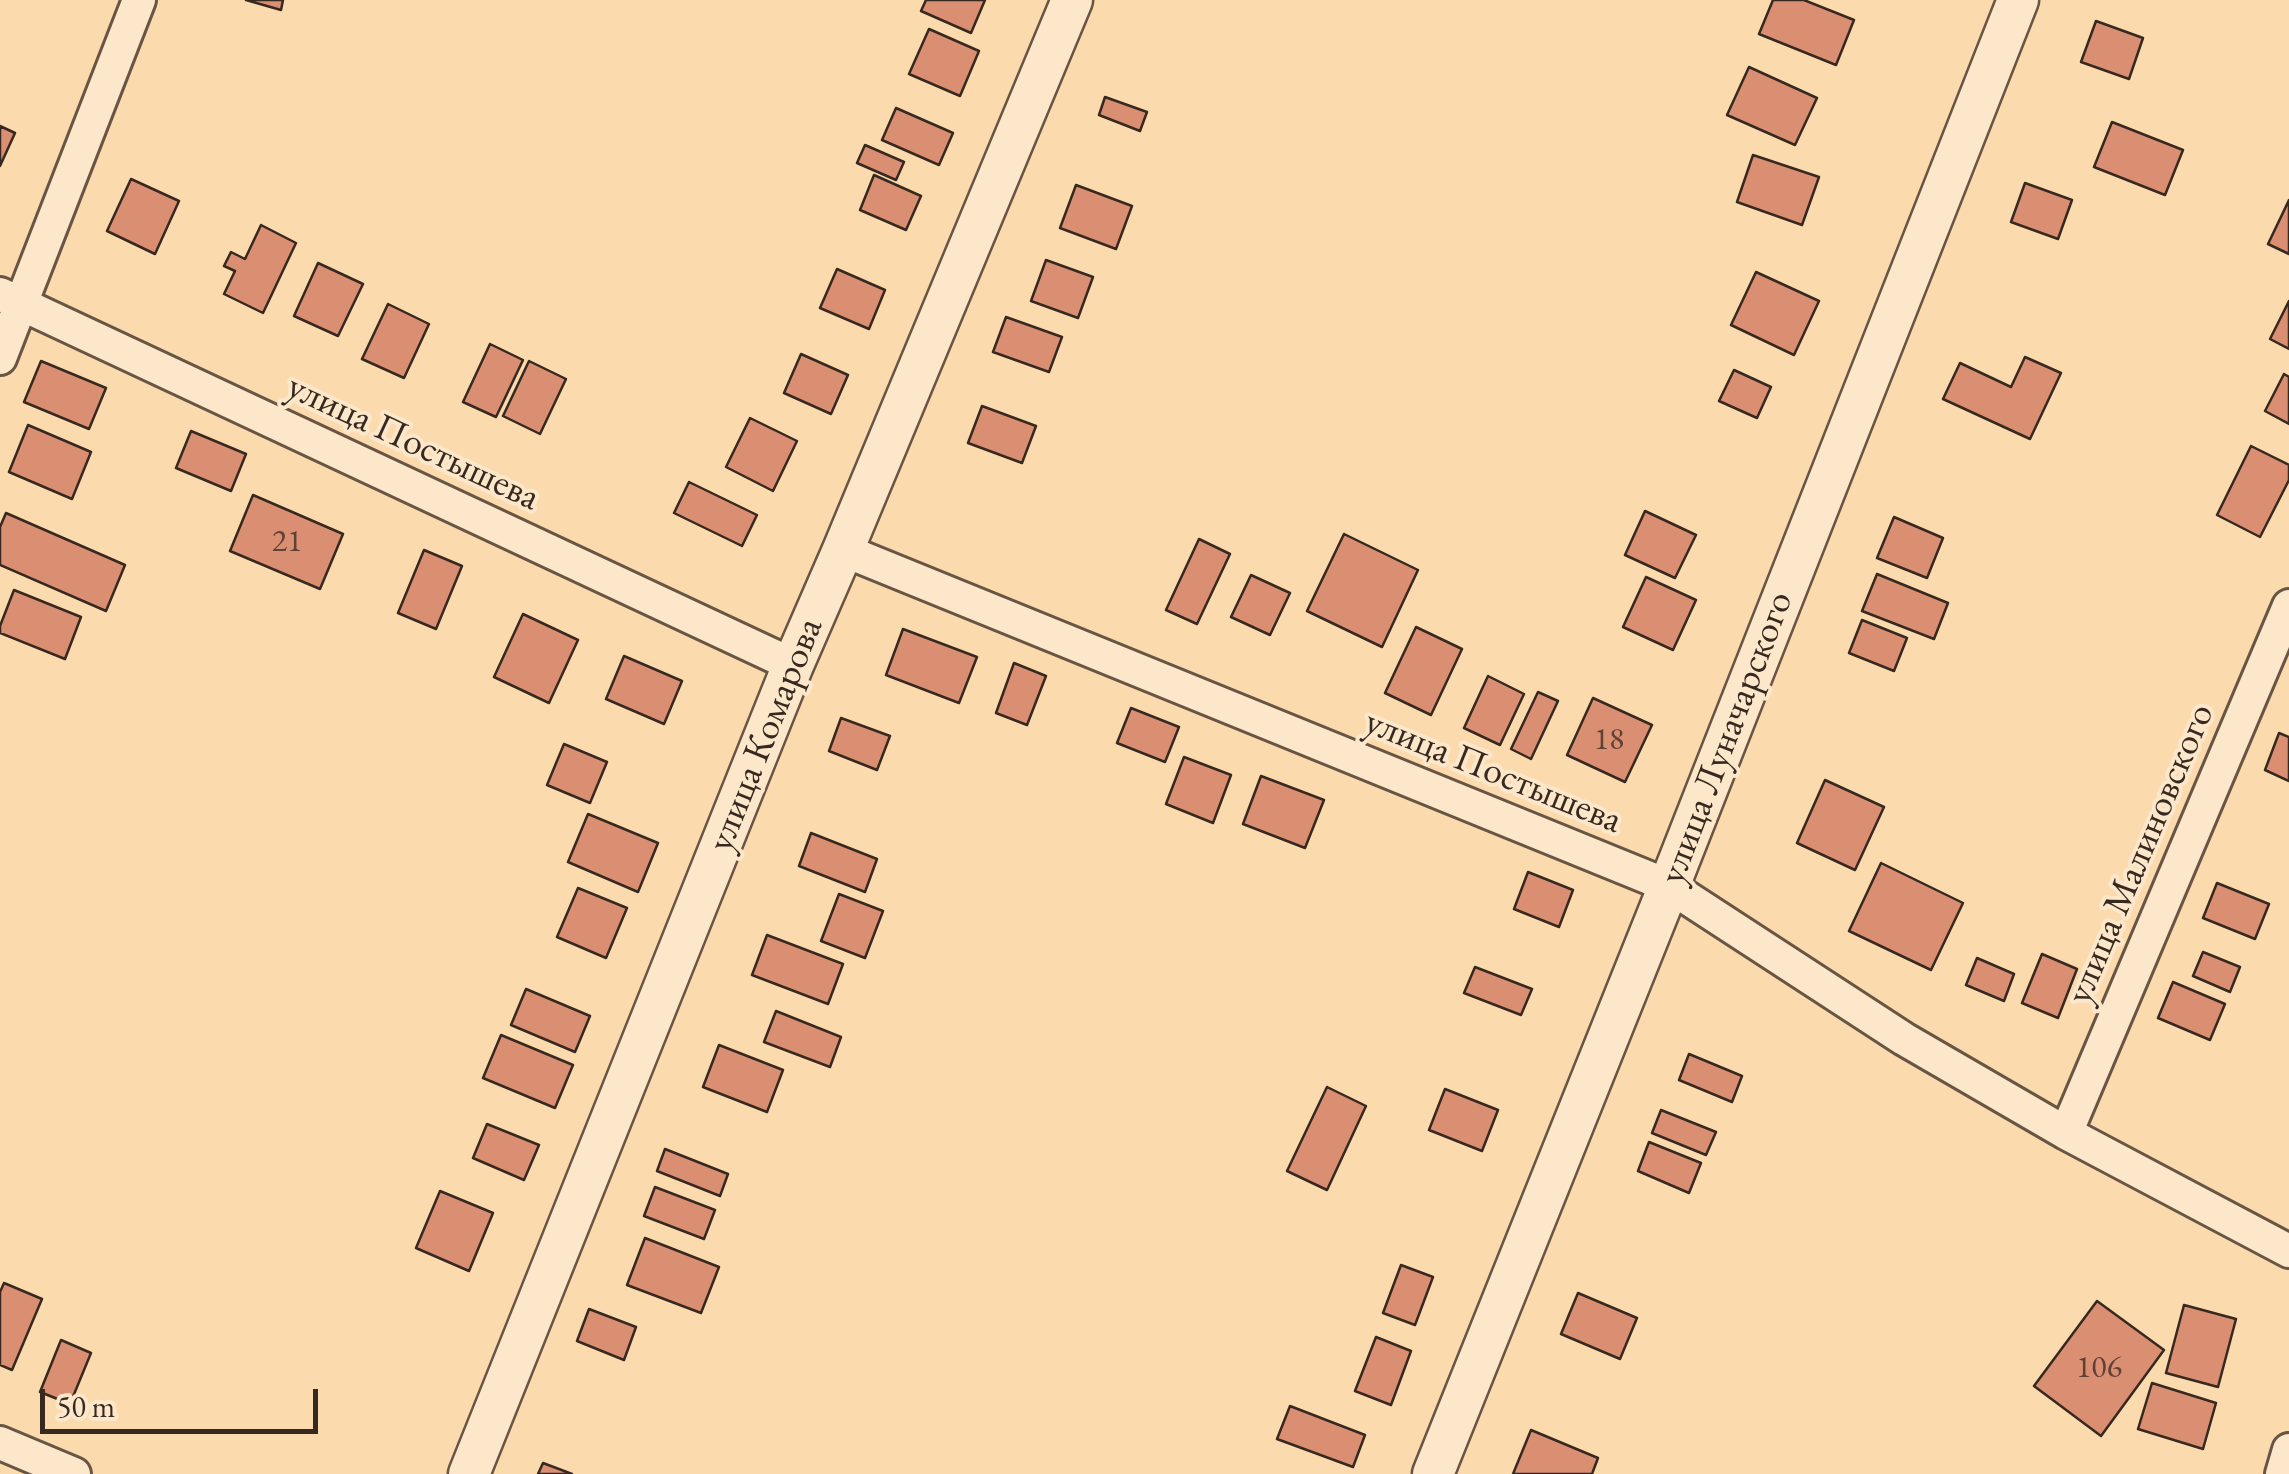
<!DOCTYPE html>
<meta charset="utf-8">
<style>
body{margin:0}
#map{position:relative;width:2289px;height:1474px;overflow:hidden;background:#fbdaae;font-family:"EB Garamond",serif}
canvas{display:block}
.scale{position:absolute;left:40px;top:1389px;width:278px;height:45px;box-sizing:border-box;border:5px solid #37291f;border-top:0;padding-left:12px;font-size:30px;line-height:35px;white-space:nowrap;color:#37291f;-webkit-text-stroke:8px #fce7ca;paint-order:stroke}
</style>
<div id="map">
<canvas width="2289" height="1474"></canvas>
<div class="scale">50 m</div>
</div>
<script>
const context = document.querySelector('canvas').getContext('2d');
context.lineJoin = 'round';
function paint(path, color) { context.fillStyle = color; context.fill(path, 'evenodd'); }
const shape = rows => new Path2D(rows.map(r => 'M' + r).join(''));
function stroke(path, color, width, dash) { context.strokeStyle = color; context.lineWidth = width; context.lineCap = dash ? 'butt' : 'round'; context.setLineDash(dash || []); context.stroke(path); }
function write(font, color, halo, rows, align = 'center') {
  context.font = font + ' "EB Garamond",serif'; context.lineWidth = 8; context.setLineDash([]); context.textBaseline = 'middle'; context.strokeStyle = halo; context.fillStyle = color; for (const [text, x, y, turn = 0] of rows) {
    context.save(); context.translate(x, y); context.rotate((+turn || 0) * Math.PI / 180); context.textAlign = isNaN(turn) ? turn : align; if (halo) context.strokeText(text, 0, 0); context.fillText(text, 0, 0); context.restore();
  }
}
const building = shape([
 [246,0,283,0,281,10,246,0],
 [926,0,985,0,971,33,921,11,926,0],
 [1773,0,1804,0,1854,20,1836,65,1759,34,1773,0],
 [2096,21,2143,38,2129,79,2081,62,2096,21],
 [929,29,979,51,960,96,909,74,929,29],
 [1749,67,1817,98,1795,145,1727,115,1749,67],
 [1105,97,1147,112,1140,131,1099,115,1105,97],
 [896,108,953,133,939,165,882,140,896,108],
 [2112,122,2183,150,2165,195,2094,167,2112,122],
 [0,126,15,133,0,166,0,126],
 [865,145,904,162,896,180,857,163,865,145],
 [1753,155,1819,177,1802,225,1737,202,1753,155],
 [874,175,921,196,906,230,860,210,874,175],
 [131,179,179,201,155,254,107,231,131,179],
 [2025,183,2072,200,2058,239,2011,222,2025,183],
 [1076,185,1132,206,1116,249,1060,228,1076,185],
 [2289,200,2289,254,2268,244,2289,200],
 [261,225,296,243,263,313,224,294,235,271,224,266,231,252,245,259,261,225],
 [1046,260,1093,277,1078,318,1031,301,1046,260],
 [318,263,363,284,338,336,294,316,318,263],
 [837,269,885,290,869,329,820,308,837,269],
 [1756,272,1819,301,1794,355,1731,325,1756,272],
 [2289,301,2289,349,2270,339,2289,301],
 [388,304,429,324,404,378,362,359,388,304],
 [1006,317,1062,337,1049,372,993,352,1006,317],
 [490,344,523,360,496,417,463,402,490,344],
 [801,354,848,375,831,414,784,393,801,354],
 [2025,357,2061,373,2030,439,1943,399,1960,363,2011,387,2025,357],
 [41,361,106,388,89,429,24,402,41,361],
 [529,361,566,379,540,434,503,416,529,361],
 [1734,370,1771,387,1757,418,1719,401,1734,370],
 [2284,374,2289,377,2289,424,2265,411,2284,374],
 [982,406,1036,426,1022,463,968,443,982,406],
 [750,418,797,441,773,491,726,467,750,418],
 [28,425,91,452,72,499,9,472,28,425],
 [191,431,246,454,231,491,176,468,191,431],
 [2251,446,2289,465,2289,480,2260,537,2217,515,2251,446],
 [689,482,757,515,742,546,674,513,689,482],
 [253,495,343,534,320,589,230,551,253,495],
 [1645,511,1696,535,1675,578,1625,555,1645,511],
 [6,513,125,565,106,611,0,565,0,527,6,513],
 [1894,517,1943,538,1927,578,1877,558,1894,517],
 [1344,534,1418,570,1382,647,1307,611,1344,534],
 [1199,539,1230,554,1197,624,1166,610,1199,539],
 [424,550,462,566,436,629,398,613,424,550],
 [1877,574,1948,603,1934,639,1862,611,1877,574],
 [1251,575,1290,593,1270,635,1231,617,1251,575],
 [1646,577,1696,600,1673,650,1623,627,1646,577],
 [14,590,81,617,65,659,0,633,0,626,14,590],
 [523,614,578,640,549,703,494,677,523,614],
 [1862,620,1907,638,1894,671,1849,653,1862,620],
 [1416,627,1462,649,1431,715,1385,693,1416,627],
 [903,629,977,657,959,703,886,675,903,629],
 [624,656,682,681,664,724,606,699,624,656],
 [1014,663,1046,676,1027,725,996,713,1014,663],
 [1488,676,1524,694,1500,745,1464,728,1488,676],
 [1538,692,1558,701,1531,759,1511,749,1538,692],
 [1593,698,1652,725,1625,782,1567,755,1593,698],
 [1131,708,1179,727,1165,762,1117,743,1131,708],
 [841,718,890,736,877,770,829,751,841,718],
 [2279,733,2289,737,2289,781,2265,770,2279,733],
 [564,744,607,762,590,803,547,785,564,744],
 [1184,757,1231,775,1213,823,1166,804,1184,757],
 [1261,776,1324,800,1305,848,1243,824,1261,776],
 [1825,780,1884,807,1855,870,1797,843,1825,780],
 [588,814,658,843,638,892,568,862,588,814],
 [811,833,877,859,865,892,799,866,811,833],
 [1881,863,1963,903,1931,970,1849,931,1881,863],
 [1528,872,1573,890,1559,927,1514,909,1528,872],
 [2217,883,2269,904,2255,939,2203,918,2217,883],
 [578,888,627,908,606,958,557,937,578,888],
 [839,894,883,911,865,958,821,941,839,894],
 [767,935,843,964,828,1004,752,975,767,935],
 [2203,952,2240,967,2230,992,2193,976,2203,952],
 [2042,954,2077,969,2058,1018,2022,1003,2042,954],
 [1977,958,2014,974,2004,1001,1966,985,1977,958],
 [1475,967,1532,989,1521,1015,1464,993,1475,967],
 [2173,982,2225,1004,2210,1040,2158,1018,2173,982],
 [526,989,590,1016,575,1052,511,1025,526,989],
 [776,1011,841,1037,830,1067,764,1042,776,1011],
 [501,1035,573,1065,555,1108,483,1078,501,1035],
 [719,1045,783,1070,767,1112,703,1087,719,1045],
 [1689,1054,1742,1076,1732,1102,1679,1080,1689,1054],
 [1327,1087,1366,1106,1327,1190,1287,1171,1327,1087],
 [1445,1089,1498,1110,1482,1151,1429,1130,1445,1089],
 [1661,1110,1716,1132,1706,1155,1652,1133,1661,1110],
 [487,1124,539,1145,524,1180,473,1158,487,1124],
 [1649,1142,1701,1163,1689,1193,1638,1171,1649,1142],
 [665,1149,728,1174,720,1196,657,1171,665,1149],
 [655,1187,715,1210,704,1239,644,1216,655,1187],
 [440,1191,493,1213,469,1271,416,1248,440,1191],
 [645,1238,719,1267,701,1313,627,1285,645,1238],
 [1401,1265,1433,1277,1415,1325,1383,1313,1401,1265],
 [4,1283,42,1299,12,1370,0,1365,0,1292,4,1283],
 [1578,1293,1637,1318,1620,1359,1561,1334,1578,1293],
 [2097,1301,2164,1350,2101,1436,2034,1386,2097,1301],
 [2184,1305,2236,1319,2218,1387,2166,1373,2184,1305],
 [589,1309,636,1327,624,1360,577,1341,589,1309],
 [1376,1337,1411,1351,1391,1405,1355,1391,1376,1337],
 [61,1340,91,1353,70,1404,40,1392,61,1340],
 [2152,1383,2216,1403,2203,1449,2138,1429,2152,1383],
 [1290,1406,1365,1435,1353,1467,1277,1439,1290,1406],
 [1531,1430,1598,1458,1592,1474,1513,1474,1531,1430],
 [543,1463,572,1474,538,1474,543,1463]
]);
paint(building, '#da8e72');
stroke(building, '#37291f', 2.5);
const minor = shape([
 [0,294,793,665],
 [0,358,139,0],
 [843,550,1669,886,1904,1039,2066,1133,2289,1251],
 [2066,1133,2289,606],
 [0,1443,74,1474],
 [2282,1474,2289,1450]
]);
const tertiary = shape([
 [469,1474,793,665,843,550,1072,0],
 [1433,1474,1669,886,2018,0]
]);
stroke(minor, '#685543', 38);
stroke(tertiary, '#685543', 45);
stroke(minor, '#fce7ca', 32);
stroke(tertiary, '#fce7ca', 40);
write('32px', '#604234', null, [
 ["21",287,542],
 ["18",1609,740],
 ["106",2099,1368]
]);
write('38px', '#37291f', '#fce7ca', [
 ["улица Постышева",413,443,25],
 ["улица Комарова",766,735,-68],
 ["улица Луначарского",1727,738,-69],
 ["улица Постышева",1493,772,22],
 ["улица Малиновского",2141,854,-67]
]);
</script>
